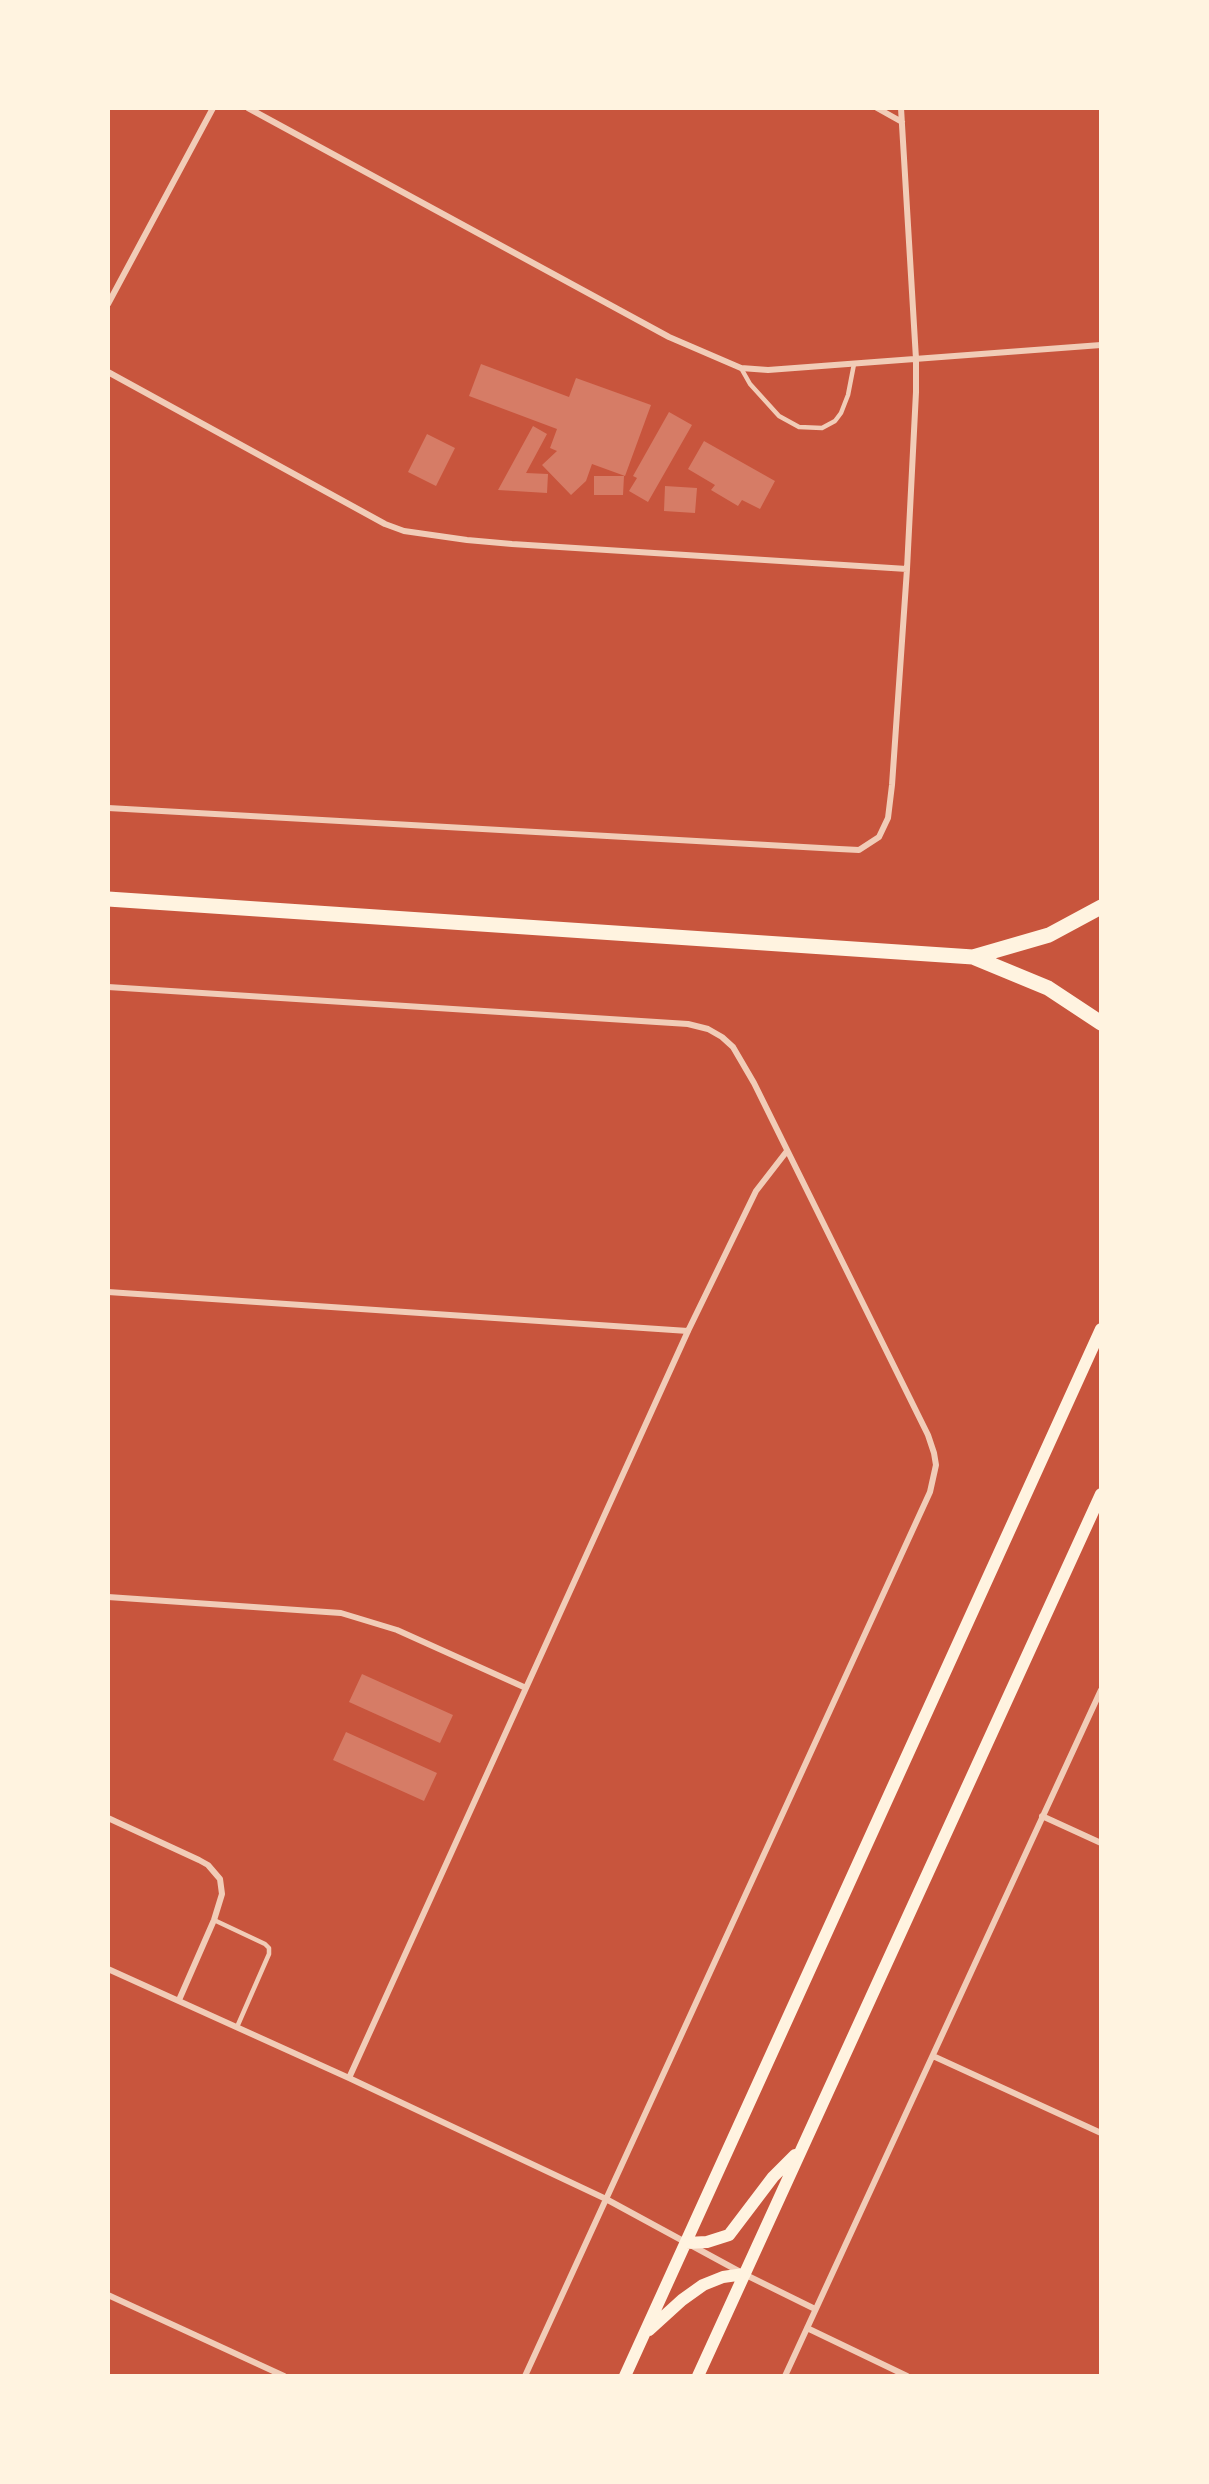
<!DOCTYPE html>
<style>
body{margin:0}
#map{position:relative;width:1209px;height:2484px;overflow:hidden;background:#c8553d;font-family:"Noto Serif",serif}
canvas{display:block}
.frame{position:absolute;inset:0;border:110px solid #fff3e0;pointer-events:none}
</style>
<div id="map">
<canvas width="1209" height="2484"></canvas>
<div class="frame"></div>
</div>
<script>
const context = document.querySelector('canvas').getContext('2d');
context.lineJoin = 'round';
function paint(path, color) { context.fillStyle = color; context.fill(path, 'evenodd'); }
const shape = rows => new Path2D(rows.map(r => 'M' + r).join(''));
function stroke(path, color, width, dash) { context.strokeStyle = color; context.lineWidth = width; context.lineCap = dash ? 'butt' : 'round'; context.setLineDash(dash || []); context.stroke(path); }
paint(shape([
 [481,364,569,397,576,378,651,405,625,476,592,464,586,481,571,495,542,465,557,451,550,448,557,429,469,396],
 [669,412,692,425,648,502,629,491,637,478,633,476],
 [533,426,547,434,526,473,548,474,547,493,498,490],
 [427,434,455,448,436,486,408,472],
 [704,441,775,481,760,509,742,500,738,506,711,490,715,485,688,469],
 [594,476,624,476,623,495,594,495],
 [665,486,697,488,695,513,664,511],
 [362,1674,453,1715,440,1743,349,1702],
 [346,1732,437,1773,424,1801,333,1760]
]), '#d67c66');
stroke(shape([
 [741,368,750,384,779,416,799,427,822,428,835,421,841,413,848,395,854,364],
 [214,1920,265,1944,269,1948,269,1954,237,2027]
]), '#f1ccb7', 4.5);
stroke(shape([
 [248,108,669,337,741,368,768,370,1101,345],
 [877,108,902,122],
 [108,304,213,108],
 [108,372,385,524,404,531,467,540,512,544,907,569],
 [108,808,839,849,859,850,879,837,888,818,892,785,907,569,916,392,916,359,901,108],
 [108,987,688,1024,708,1029,722,1037,733,1047,754,1083,928,1435,934,1453,936,1465,930,1492,525,2376],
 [108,1292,688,1331],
 [108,1597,341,1613,397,1630,526,1688],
 [1042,1816,1101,1843],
 [108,1818,199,1860,208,1865,220,1879,222,1894,214,1920,179,2000],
 [108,1969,349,2078,606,2199,744,2274,815,2309],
 [933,2056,1101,2133],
 [349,2078,688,1331,756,1191,787,1151],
 [108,2295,284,2376],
 [807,2328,907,2376],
 [785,2376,1101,1690]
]), '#f1ccb7', 6);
stroke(shape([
 [686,2243,707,2242,729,2235,773,2177,795,2155],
 [649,2330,682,2300,703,2285,723,2277,744,2274],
 [625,2376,1101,1329],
 [698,2376,1101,1494]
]), '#fff3e0', 12);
stroke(shape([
 [108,899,973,957,1048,988,1101,1023],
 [973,957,1049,935,1101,907]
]), '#fff3e0', 15);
</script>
